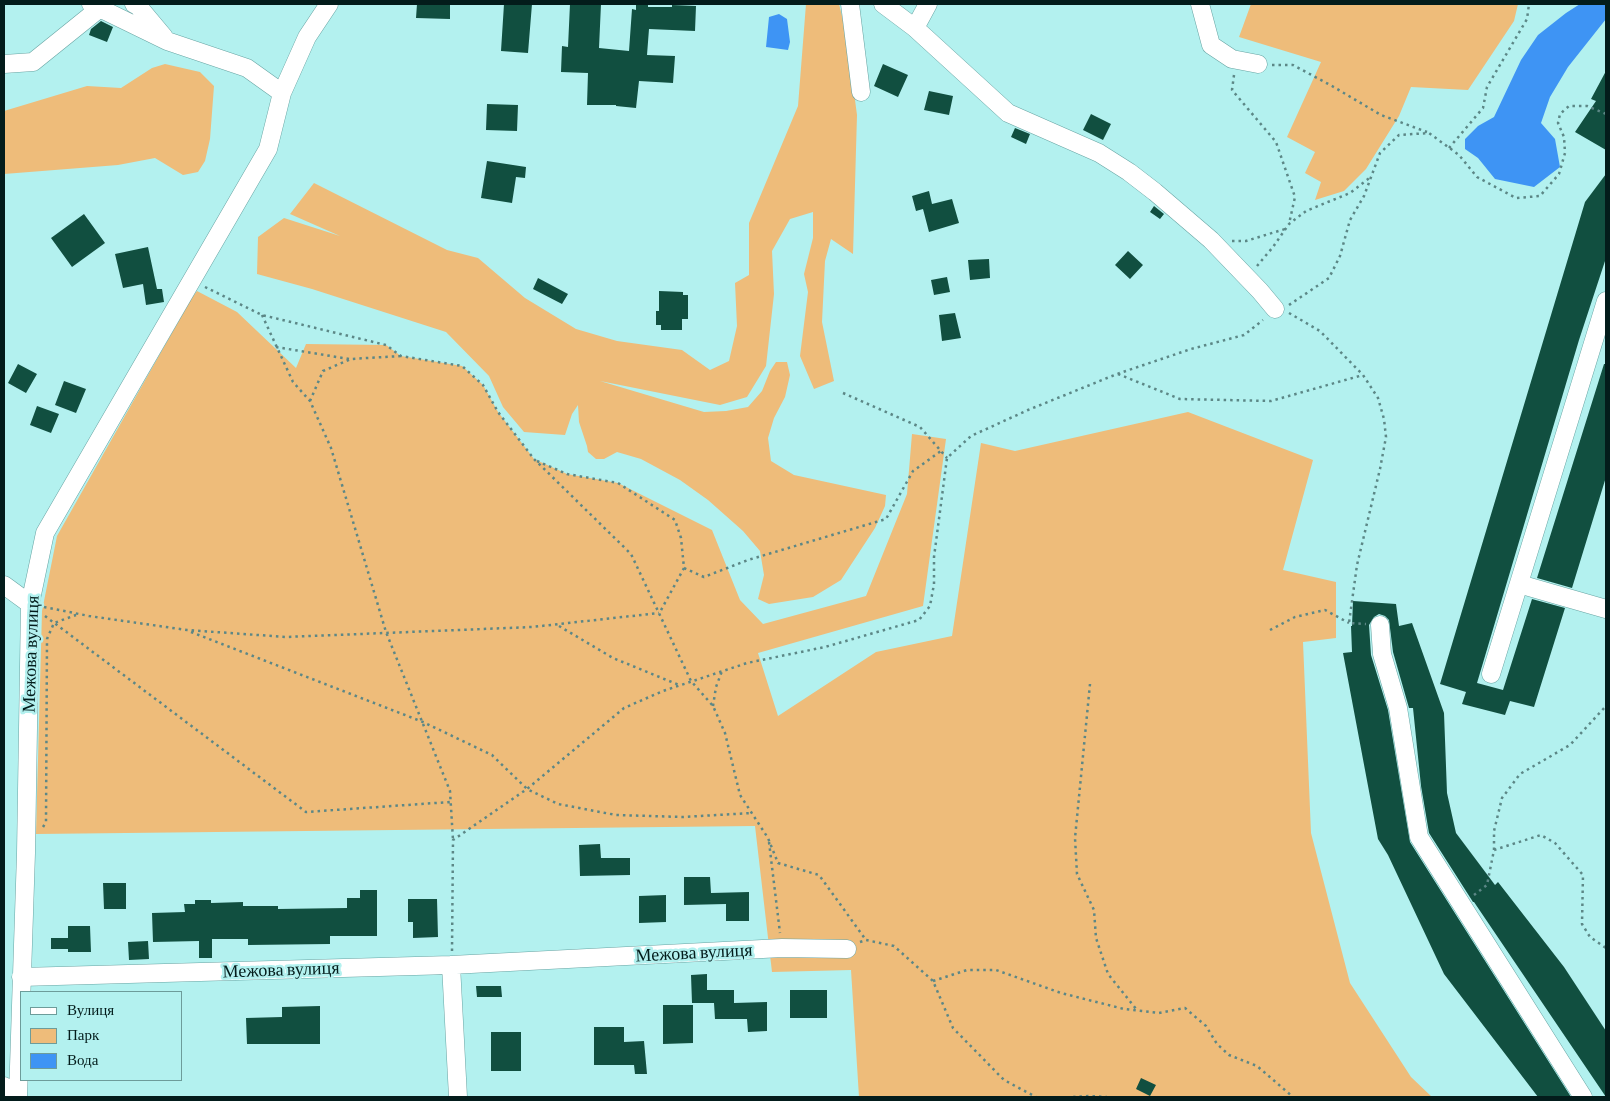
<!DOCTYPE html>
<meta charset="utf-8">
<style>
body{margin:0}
#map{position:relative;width:1610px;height:1101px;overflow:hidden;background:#b3f1ef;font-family:"Crimson Pro",serif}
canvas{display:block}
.frame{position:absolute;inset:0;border:5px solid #031c1b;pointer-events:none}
.legend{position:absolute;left:20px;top:991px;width:162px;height:90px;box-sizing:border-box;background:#b3f1ef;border:1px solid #6d9c9a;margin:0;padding:6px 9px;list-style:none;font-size:15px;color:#031c1b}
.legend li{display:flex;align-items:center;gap:10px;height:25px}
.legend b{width:25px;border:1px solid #6d9c9a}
</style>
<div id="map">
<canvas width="1610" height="1101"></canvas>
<div class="frame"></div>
<ul class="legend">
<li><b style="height:6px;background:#fff"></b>Вулиця</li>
<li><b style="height:14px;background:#eebc7a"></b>Парк</li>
<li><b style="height:14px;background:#3e94f4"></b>Вода</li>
</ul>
</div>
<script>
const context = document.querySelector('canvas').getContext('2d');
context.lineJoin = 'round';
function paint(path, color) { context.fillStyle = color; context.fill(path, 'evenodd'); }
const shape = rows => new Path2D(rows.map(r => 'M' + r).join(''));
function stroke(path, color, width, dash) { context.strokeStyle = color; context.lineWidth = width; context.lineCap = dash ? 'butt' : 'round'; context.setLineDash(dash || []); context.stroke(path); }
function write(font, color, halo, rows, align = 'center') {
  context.font = font + ' "Crimson Pro",serif'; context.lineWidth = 5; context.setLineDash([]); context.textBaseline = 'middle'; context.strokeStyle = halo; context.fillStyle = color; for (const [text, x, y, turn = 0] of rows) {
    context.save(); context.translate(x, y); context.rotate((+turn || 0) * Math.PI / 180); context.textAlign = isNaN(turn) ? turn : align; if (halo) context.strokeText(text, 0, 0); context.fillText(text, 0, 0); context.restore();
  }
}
paint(shape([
 [806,4,839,4,846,32,857,115,853,254,831,239,825,261,822,322,834,381,814,389,800,356,808,292,804,274,813,238,813,212,790,219,772,251,774,294,766,366,747,397,720,405,600,381,704,412,726,411,748,407,762,391,770,371,776,362,787,362,790,375,785,397,774,418,768,438,771,461,794,475,886,495,885,506,875,528,841,580,813,597,769,604,758,599,764,575,760,551,743,531,708,500,680,480,641,459,617,452,604,459,596,459,588,452,587,446,579,422,578,405,572,414,565,435,524,432,503,407,489,376,446,332,312,289,257,274,258,237,284,218,340,236,290,214,314,183,447,250,478,258,525,298,576,329,617,341,682,350,710,370,729,361,737,326,735,283,749,275,749,223,798,106],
 [1251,4,1518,4,1514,21,1468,90,1411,87,1399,116,1366,169,1344,191,1315,200,1321,182,1305,173,1315,152,1287,137,1321,62,1239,37],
 [165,64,200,72,214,86,210,139,205,161,198,172,183,175,155,158,118,165,4,174,4,111,87,86,121,88,152,68],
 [197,291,237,312,296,368,306,344,386,345,401,356,462,366,483,385,498,412,534,459,567,474,618,483,712,530,740,600,763,624,866,596,907,494,912,434,946,439,923,606,758,653,778,716,876,652,952,636,981,443,1015,451,1188,412,1313,460,1283,570,1336,582,1336,638,1303,642,1311,833,1350,983,1411,1077,1432,1097,859,1097,851,970,772,972,755,826,36,834,42,611,57,536,191,299]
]), '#eebc7a');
paint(shape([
 [1580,4,1606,4,1606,19,1568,67,1550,97,1541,123,1555,139,1560,167,1534,187,1495,179,1478,158,1465,149,1465,139,1478,126,1494,117,1521,60,1538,35,1566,13],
 [779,14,787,19,790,42,788,50,766,47,769,17]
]), '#3e94f4');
paint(shape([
 [417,4,450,4,450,19,416,18],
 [504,4,532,4,528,53,501,51],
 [570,4,601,4,599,48,629,51,632,9,636,10,636,4,648,4,648,7,672,7,672,5,696,6,695,31,649,29,647,55,675,56,673,83,639,81,636,108,616,106,616,105,587,105,588,73,561,72,562,46,568,47],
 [101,21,113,27,107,42,89,35,91,29],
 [883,64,908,75,898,97,874,86],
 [1606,71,1606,150,1575,132,1596,101,1591,99],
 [929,91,953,96,949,115,924,110],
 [487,104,518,105,517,131,486,130],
 [1091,114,1111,124,1103,140,1083,130],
 [1015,128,1030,134,1026,144,1011,137],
 [487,161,526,167,525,178,516,177,512,203,481,198],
 [1606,174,1606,258,1579,340,1477,683,1503,690,1532,599,1565,608,1534,707,1510,701,1505,715,1462,704,1466,692,1440,684,1585,202],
 [929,191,932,204,952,199,959,223,929,232,923,209,916,211,912,196],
 [1154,206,1164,214,1160,219,1150,212],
 [84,214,105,243,72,267,51,238],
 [148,247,157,289,162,289,164,302,146,305,143,284,123,288,115,254],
 [1128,251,1143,265,1130,279,1115,265],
 [989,259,990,278,970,280,968,260],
 [947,277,950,292,934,295,931,280],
 [538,278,568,294,562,304,533,289],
 [659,291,683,292,683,295,688,295,688,319,682,319,682,330,661,330,661,325,656,325,656,311,659,311],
 [955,313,961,338,942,341,939,315],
 [18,364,37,374,26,393,8,383],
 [1604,364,1606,364,1606,477,1572,588,1537,578],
 [64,381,86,389,76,413,55,405],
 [37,406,59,414,51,433,30,425],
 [1353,601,1396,604,1399,626,1412,623,1444,713,1447,793,1456,833,1495,885,1498,882,1564,967,1606,1031,1606,1097,1474,902,1473,902,1429,833,1421,786,1413,708,1409,708,1393,652,1389,620,1385,616,1379,614,1374,617,1369,625,1371,655,1388,710,1410,842,1571,1097,1538,1097,1444,974,1388,855,1378,839,1343,653,1352,652,1351,626,1352,626],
 [600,844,601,858,630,858,630,875,580,876,579,845],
 [684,877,710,877,711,893,749,892,749,921,726,921,726,904,684,905],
 [103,883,126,883,126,909,104,909],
 [360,890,377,890,377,936,330,936,330,944,248,945,248,939,212,939,212,958,199,958,199,941,153,942,152,913,185,912,184,904,195,904,195,900,211,900,211,903,243,902,243,906,278,906,278,909,347,908,347,898,360,898],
 [666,895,666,922,639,923,639,896],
 [408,899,437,899,438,937,413,938,413,922,408,922],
 [68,926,90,926,91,952,68,952,68,949,51,949,51,938,68,938],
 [148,941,149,959,129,960,128,942],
 [707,974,707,990,734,990,734,1003,767,1002,767,1031,748,1032,747,1019,715,1019,714,1003,692,1003,691,975],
 [476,986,501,986,502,997,477,997],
 [790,990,827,990,827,1018,790,1018],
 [663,1005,693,1005,693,1043,663,1044],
 [320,1006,320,1044,247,1044,246,1018,282,1017,282,1007],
 [594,1027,624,1027,624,1042,644,1041,647,1074,635,1074,634,1065,594,1065],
 [491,1032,521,1032,521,1071,491,1071],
 [1141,1078,1156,1085,1150,1096,1136,1089]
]), '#114f40');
const minor = shape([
 [91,4,167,41,247,68,282,93],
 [134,4,138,6,164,37],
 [850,4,861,92],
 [883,4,915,28,1008,113,1099,153,1129,172,1155,192,1211,240,1260,291,1275,309],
 [1200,4,1211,45,1232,59,1258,64],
 [915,28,928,4],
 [4,64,33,62,100,8],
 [1519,584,1606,609],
 [4,585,30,604],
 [1380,625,1382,654,1398,708,1419,837,1583,1097],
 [1491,674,1606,301],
 [451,965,458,1097],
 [21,977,451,965,782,948,847,949],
 [4,1086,18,1096],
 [18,1097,26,853,30,604,45,533,268,149,282,93,307,37,329,4]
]);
stroke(minor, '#68a4a3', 19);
stroke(shape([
 [1272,65,1293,65,1332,86,1381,115,1427,132],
 [1234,75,1232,90,1276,142,1295,197,1289,224],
 [1449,148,1483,108,1487,87,1527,19,1529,4],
 [1232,241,1246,241,1285,229],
 [1257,266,1273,247,1289,224,1306,211,1350,193,1372,176],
 [205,287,262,315,386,345,401,356,462,366,483,385,498,412,534,459,631,554,691,681,713,706,725,733,740,795,768,838,778,863,819,875,866,940],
 [1289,305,1329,278,1340,256,1350,220,1364,196,1380,153,1399,135,1429,133,1459,155,1477,177,1516,198,1540,196,1559,174,1565,153,1564,137,1558,123,1560,114,1569,106,1587,106,1606,114],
 [1289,313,1320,331,1363,375,1378,398,1384,419,1386,437,1380,469,1357,565,1349,623,1366,624],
 [262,315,293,382,310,401,331,448,386,632,450,791,453,840],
 [276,347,349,359],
 [1118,374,1180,399,1271,401,1363,375],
 [843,393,920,427,947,458],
 [310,401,323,371,351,359,401,356],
 [537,461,567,474,618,483,675,520,681,538,684,568,660,612],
 [684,568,704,577,748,560,886,519,913,471,941,451],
 [44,607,89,616,187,630,286,637,532,627,659,613],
 [45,616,306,812,450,802],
 [559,626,613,658,679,685],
 [1270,630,1295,617,1325,610,1349,623],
 [191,632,423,722,492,755,527,789,558,804,616,815,683,817,752,813],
 [1090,684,1075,838,1077,874,1094,910,1096,938,1108,974,1137,1010],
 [713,706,716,687,722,671],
 [43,827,46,822,47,639,54,623,76,615],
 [769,842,780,933],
 [1494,850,1541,835,1555,843,1583,875,1582,924,1590,937,1606,948],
 [1474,895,1487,885,1494,850,1494,831,1502,798,1520,774,1570,745,1606,706],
 [860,942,866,940,894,946,933,981,953,1028,1004,1080,1036,1097],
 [452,951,453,840,527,789,624,708,663,691,747,663,825,647,919,620,930,606,934,584,934,557,947,458,971,436,1028,410,1117,374,1191,349,1244,335,1263,320],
 [933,981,967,970,996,970,1061,993,1124,1009,1159,1013,1185,1008,1206,1026,1217,1044,1229,1055,1257,1066,1293,1097],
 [1073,1097,1089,1096,1107,1097]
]), '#5c8786', 2.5, [2.5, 4]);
stroke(minor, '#fff', 18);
write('18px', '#031c1b', '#b3f1ef', [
 ["Межова вулиця",31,654,-88],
 ["Межова вулиця",694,953,-3],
 ["Межова вулиця",281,970,-2]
]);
</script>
